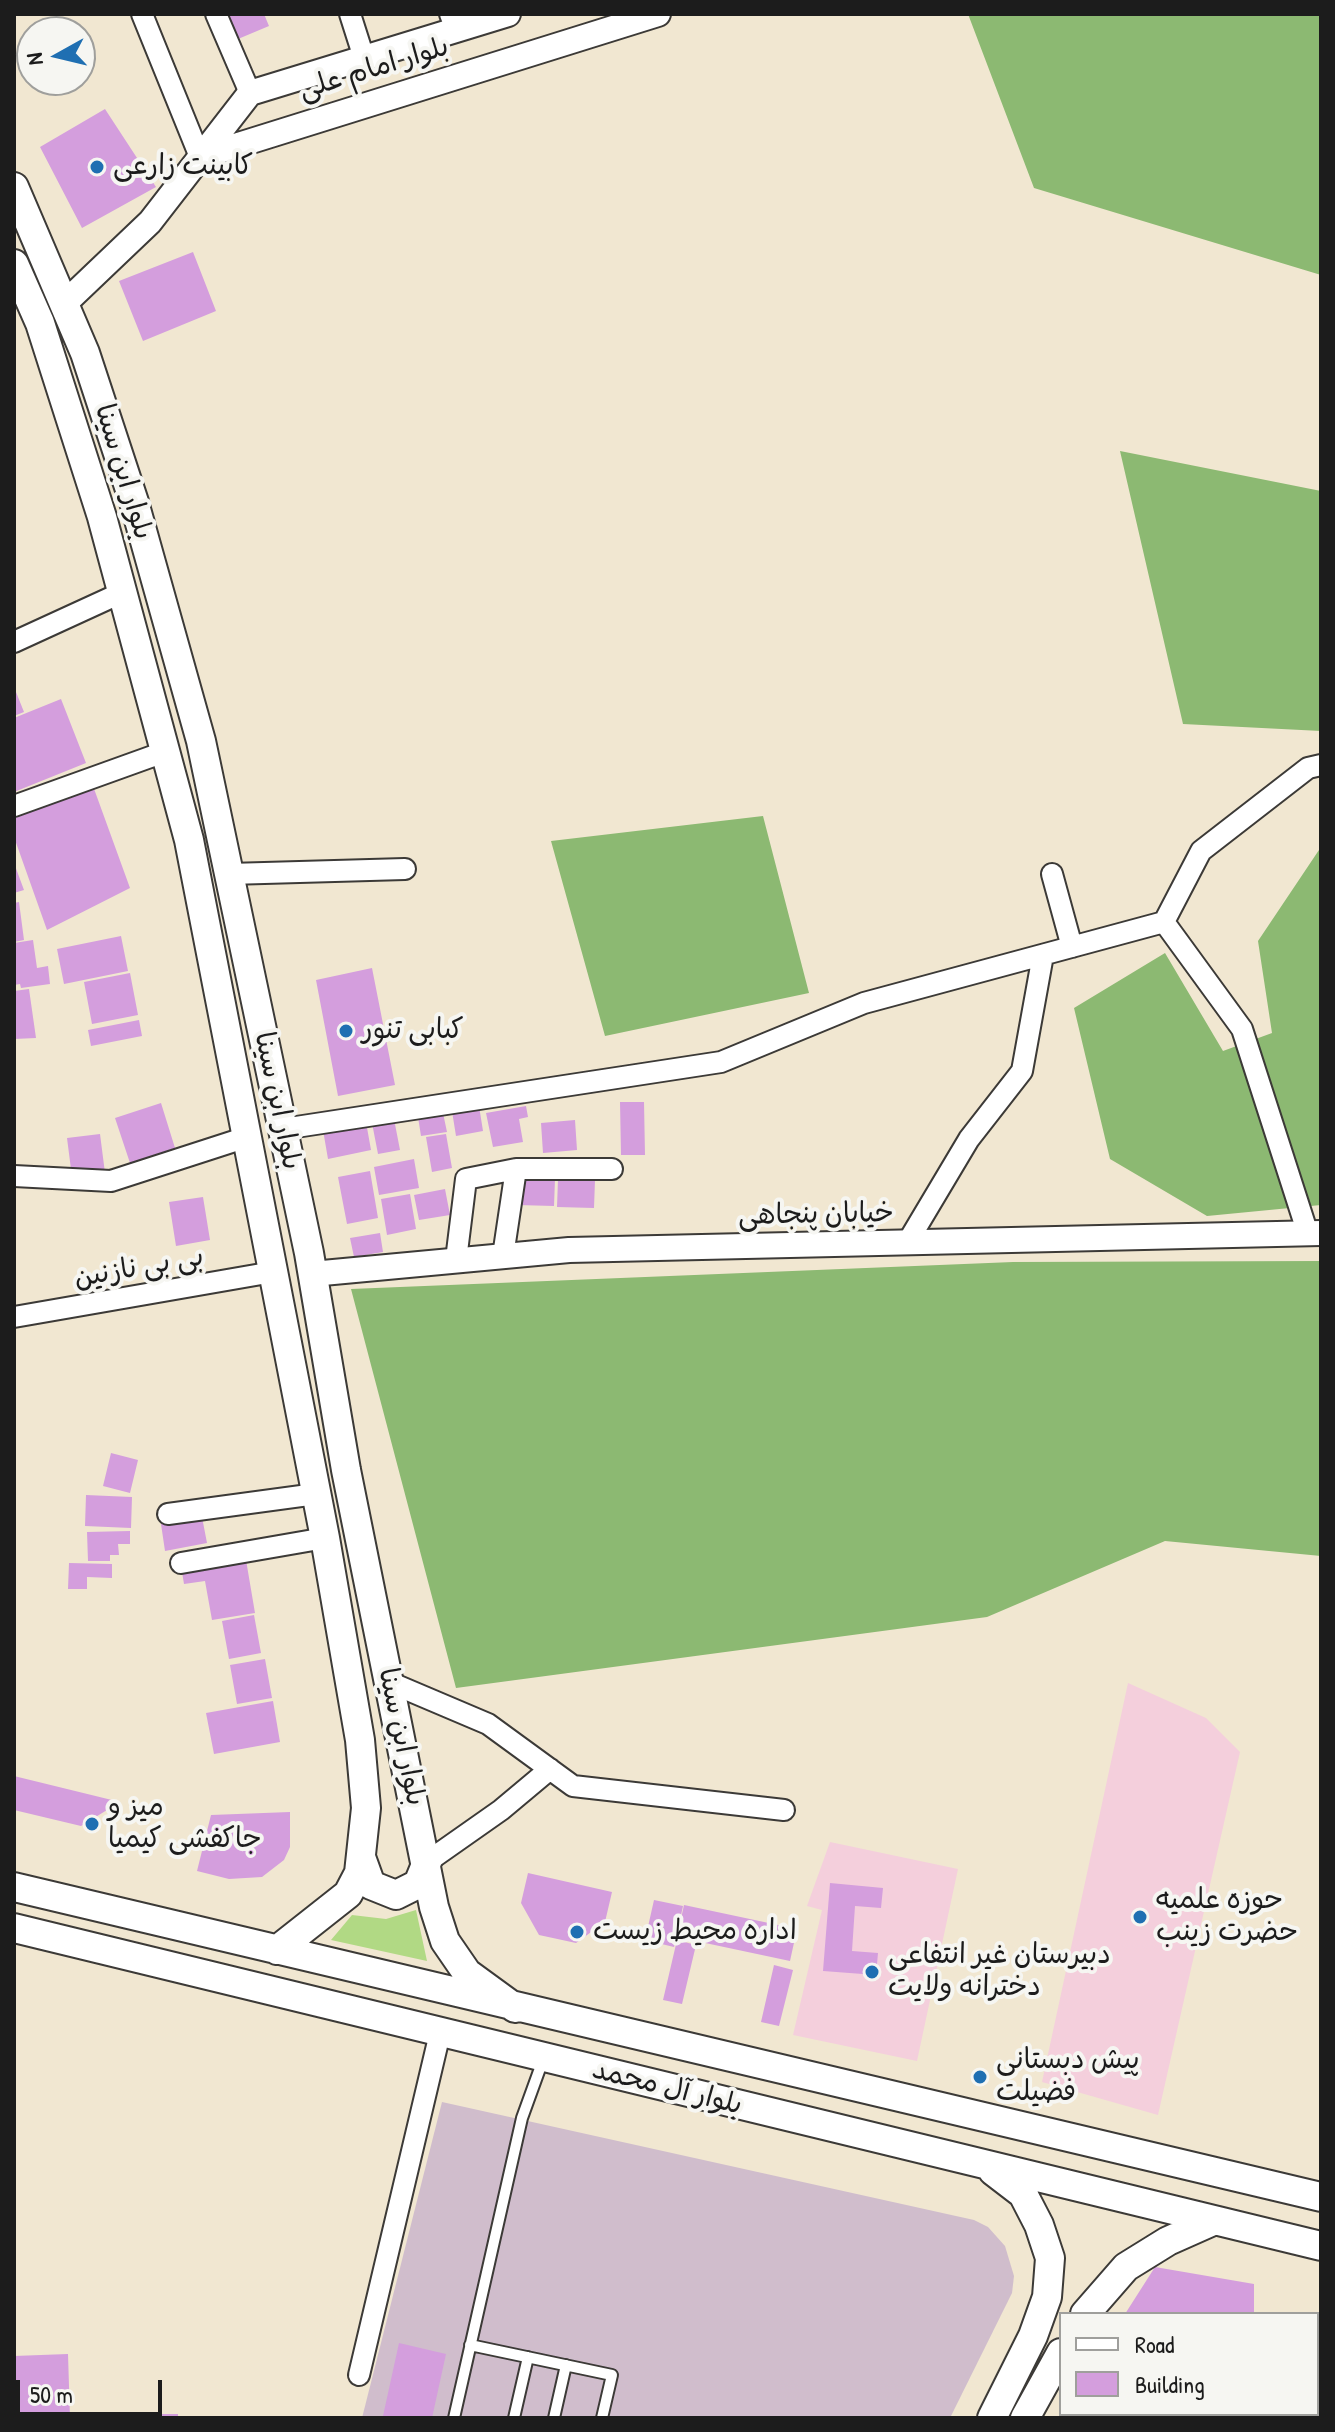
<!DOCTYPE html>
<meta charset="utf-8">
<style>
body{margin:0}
#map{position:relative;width:1335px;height:2432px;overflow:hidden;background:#f1e7d1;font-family:"Patrick Hand",sans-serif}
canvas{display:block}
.frame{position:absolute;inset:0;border:16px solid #1c1c1c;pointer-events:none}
.legend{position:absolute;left:1059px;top:2312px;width:260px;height:104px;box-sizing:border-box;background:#f6f6f2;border:2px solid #9f9f9c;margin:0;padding:10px 14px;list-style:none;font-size:24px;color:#1c1c1c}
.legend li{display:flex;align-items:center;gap:16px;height:40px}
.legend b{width:40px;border:2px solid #9f9f9c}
.north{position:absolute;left:16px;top:16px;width:80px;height:80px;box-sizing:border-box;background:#f6f6f2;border:2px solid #9f9f9c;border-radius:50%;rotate:262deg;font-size:22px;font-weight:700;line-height:32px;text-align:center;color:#1c1c1c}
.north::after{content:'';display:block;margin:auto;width:28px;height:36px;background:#1f6fb2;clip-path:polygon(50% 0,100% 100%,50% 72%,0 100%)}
.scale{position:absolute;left:16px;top:2380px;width:146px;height:36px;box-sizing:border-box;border:4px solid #1c1c1c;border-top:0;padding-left:10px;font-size:24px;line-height:28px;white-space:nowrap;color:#1c1c1c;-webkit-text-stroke:6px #f6f6f2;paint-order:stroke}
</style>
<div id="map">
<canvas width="1335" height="2432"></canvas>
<div class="frame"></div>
<ul class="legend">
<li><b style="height:10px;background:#fff"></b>Road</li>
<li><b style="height:22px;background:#d49edd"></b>Building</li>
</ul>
<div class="north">N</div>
<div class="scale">50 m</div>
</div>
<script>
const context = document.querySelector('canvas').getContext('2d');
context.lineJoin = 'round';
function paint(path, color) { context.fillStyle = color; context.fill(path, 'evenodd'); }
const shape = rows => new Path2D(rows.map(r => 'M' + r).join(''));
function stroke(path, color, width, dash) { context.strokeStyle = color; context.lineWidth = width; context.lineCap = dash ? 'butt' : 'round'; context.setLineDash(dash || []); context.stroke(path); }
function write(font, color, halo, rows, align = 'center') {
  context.font = font + ' "Patrick Hand","Playpen Sans Arabic",sans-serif'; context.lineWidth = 8; context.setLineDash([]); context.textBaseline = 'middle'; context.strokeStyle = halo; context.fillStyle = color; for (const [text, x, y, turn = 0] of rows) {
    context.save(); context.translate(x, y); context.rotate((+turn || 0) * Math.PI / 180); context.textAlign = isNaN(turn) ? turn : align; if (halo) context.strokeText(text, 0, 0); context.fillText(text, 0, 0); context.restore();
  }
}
paint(shape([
 [1128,1683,1206,1718,1240,1752,1158,2115,1042,2082],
 [830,1842,958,1869,917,2061,793,2035,822,1910,807,1906]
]), '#f4cfdc');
paint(shape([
 [442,2102,974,2220,988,2227,1005,2246,1014,2276,1012,2293,950,2418,362,2418]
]), '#d0bdcc');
paint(shape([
 [416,1910,427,1961,331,1940,352,1915,386,1919]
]), '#b1d984');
paint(shape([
 [968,14,1321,14,1321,275,1034,188],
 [1120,451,1321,491,1321,731,1183,724],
 [763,816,809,993,605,1036,551,841],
 [1321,847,1321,1205,1207,1216,1110,1159,1074,1008,1165,953,1223,1051,1272,1033,1258,941],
 [1321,1261,1321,1556,1165,1541,987,1617,456,1688,351,1289,1013,1262]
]), '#8cb972');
paint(shape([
 [228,14,264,14,269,26,238,39],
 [49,25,52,32,34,32],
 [32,33,32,63,20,39],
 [105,109,156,187,82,228,40,147],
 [193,252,216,311,143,341,119,281],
 [14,687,24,712,14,716],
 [61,699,86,763,14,792,14,718],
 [93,786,130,888,47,930,14,837,14,814],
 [14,863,24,890,14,893],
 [19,902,24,940,14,942,14,903],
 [121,936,128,971,64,984,57,949],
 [33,940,37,968,48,966,50,984,21,988,20,984,14,985,14,943],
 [372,968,395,1085,338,1096,316,980],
 [130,973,138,1015,92,1024,84,982],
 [29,989,36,1038,14,1039,14,991],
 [139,1020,142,1036,91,1046,88,1030],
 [620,1102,644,1102,645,1155,621,1155],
 [161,1103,175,1148,130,1163,115,1118],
 [479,1106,483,1131,456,1136,452,1111],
 [526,1106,528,1117,519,1119,523,1142,493,1147,486,1113],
 [443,1113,447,1132,421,1136,418,1117],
 [394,1119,400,1150,378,1154,372,1123],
 [575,1120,577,1150,543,1153,541,1123],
 [366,1122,371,1150,328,1159,323,1130],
 [100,1134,105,1173,72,1177,67,1138],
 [446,1134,452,1168,432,1172,426,1137],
 [414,1159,419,1188,379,1195,374,1167],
 [370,1171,378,1218,347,1224,338,1177],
 [518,1178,555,1179,554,1206,517,1205],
 [558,1179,595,1180,594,1208,557,1207],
 [445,1189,450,1215,419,1220,414,1195],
 [410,1194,416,1229,387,1235,381,1199],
 [203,1197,210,1240,176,1246,169,1202],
 [380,1233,383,1252,354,1257,350,1238],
 [111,1453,138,1460,130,1493,103,1486],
 [86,1495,132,1497,131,1528,85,1526],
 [202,1517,207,1543,165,1551,161,1524],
 [130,1531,130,1544,118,1544,119,1555,110,1555,110,1561,88,1561,87,1532],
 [245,1554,255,1613,212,1620,205,1581,184,1584,181,1566],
 [69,1563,112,1564,112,1578,87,1577,87,1589,68,1589],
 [254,1615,261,1653,229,1659,222,1621],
 [265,1659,272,1698,237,1704,230,1665],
 [273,1701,280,1742,214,1754,206,1713],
 [14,1776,120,1802,81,1826,14,1810],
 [290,1812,290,1847,284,1860,262,1877,229,1879,197,1871,211,1815],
 [528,1873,612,1892,605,1922,576,1943,539,1935,521,1903],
 [830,1883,883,1888,881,1908,855,1906,852,1951,878,1953,876,1975,823,1971],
 [654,1900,683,1906,674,1947,645,1940],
 [684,1905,797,1929,790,1961,677,1937],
 [677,1940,696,1945,682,2004,663,2000],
 [774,1965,793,1970,779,2026,761,2022],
 [1155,2267,1254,2284,1254,2314,1125,2314],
 [399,2343,446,2354,432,2418,383,2416],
 [68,2354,70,2418,14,2418,14,2356],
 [153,2414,178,2414,178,2418,153,2418]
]), '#d49edd');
const service = shape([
 [470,2345,612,2375,602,2418],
 [454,2418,522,2118,543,2060],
 [514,2418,528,2357],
 [554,2418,566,2365]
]);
const minor = shape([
 [142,14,200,157],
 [216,14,250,93],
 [350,14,364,58],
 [450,14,456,30],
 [14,642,123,592],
 [14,806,167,751],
 [229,874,405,869],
 [1052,874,1072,947],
 [1164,922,1242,1029,1307,1231],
 [283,1129,721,1062,864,1003,1164,922,1201,851,1308,768,1321,765],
 [516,1169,612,1169],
 [14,1176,111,1181,247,1137],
 [907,1243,969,1139,1022,1071,1043,955],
 [456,1260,466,1179,516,1169,503,1256],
 [14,1317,273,1272],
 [168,1514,316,1494],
 [181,1563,325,1538],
 [389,1682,488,1724,573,1786,784,1810],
 [427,1862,501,1810,550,1769],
 [359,2375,440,2033]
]);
const tertiary = shape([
 [200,157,658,14],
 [65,303,150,222,250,93,508,14],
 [312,1274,569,1250,1321,1233]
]);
const secondary = shape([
 [14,187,85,353,134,502,201,741,309,1253,346,1470,434,1907,445,1941,467,1973,515,2008],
 [14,264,40,323,102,517,189,840,325,1538,360,1740,366,1808,359,1873,348,1894,277,1950],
 [362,1860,371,1885,396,1895,418,1884,427,1862],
 [14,1887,1321,2197],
 [14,1928,1321,2246],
 [1085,2314,1126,2267,1168,2241,1213,2221],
 [992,2418,1033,2336,1047,2297,1050,2258,1039,2225,1023,2194,993,2171],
 [1025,2418,1061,2353]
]);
stroke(service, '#3c3a37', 14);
stroke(minor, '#3c3a37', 24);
stroke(tertiary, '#3c3a37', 28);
stroke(secondary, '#3c3a37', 32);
stroke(service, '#fff', 10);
stroke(minor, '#fff', 20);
stroke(tertiary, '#fff', 24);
stroke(secondary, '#fff', 28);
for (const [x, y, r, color] of [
 [97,167,8,"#1f6fb2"],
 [346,1031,8,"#1f6fb2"],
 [92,1824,8,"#1f6fb2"],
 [1140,1917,8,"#1f6fb2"],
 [577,1932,8,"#1f6fb2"],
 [872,1972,8,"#1f6fb2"],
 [980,2077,8,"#1f6fb2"]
]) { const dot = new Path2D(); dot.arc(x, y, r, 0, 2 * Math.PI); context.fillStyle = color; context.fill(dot); stroke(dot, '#f6f6f2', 3); }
write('28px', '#1c1c1c', '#f6f6f2', [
 ["بلوار امام علی",374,69,-17],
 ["بلوار ابن سینا",123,472,73],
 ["بلوار ابن سینا",277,1101,78],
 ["خیابان پنجاهی",816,1215,-1],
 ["بی بی نازنین",139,1268,-10],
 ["بلوار ابن سینا",401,1737,78],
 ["بلوار آل محمد",667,2088,14]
]);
write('28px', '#1c1c1c', '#f6f6f2', [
 ["کابینت زارعی",113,167],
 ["کبابی تنور",362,1031],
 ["میز و",108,1808],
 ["جاکفشی کیمیا",108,1840],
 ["حوزه علمیه",1156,1901],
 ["حضرت زینب",1156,1933],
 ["اداره محیط زیست",593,1932],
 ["دبیرستان غیر انتفاعی",888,1956],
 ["دخترانه ولایت",888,1988],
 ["پیش دبستانی",996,2061],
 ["فضیلت",996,2093]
], 'left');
</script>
